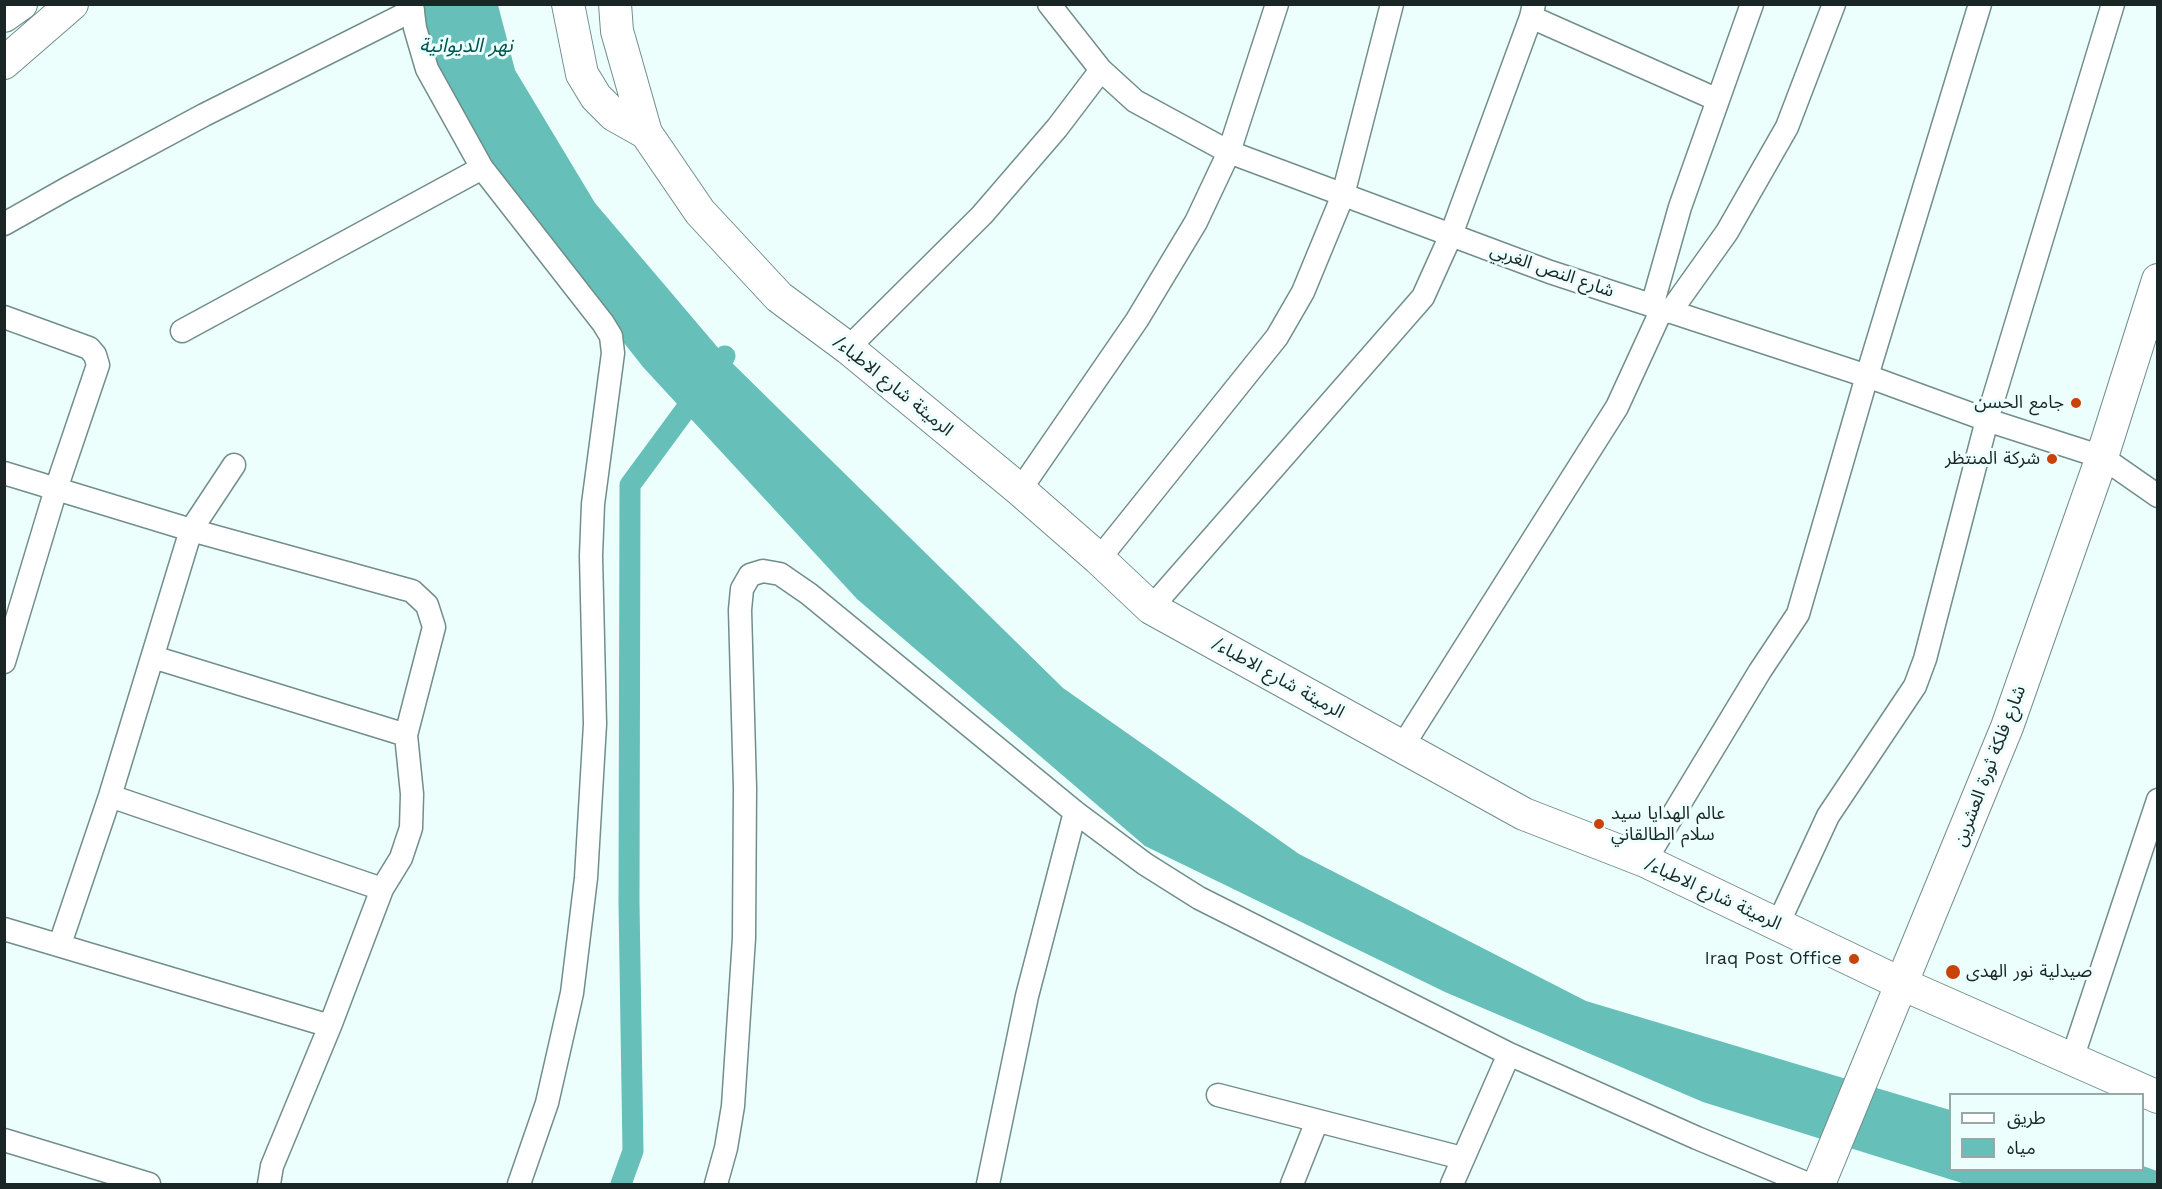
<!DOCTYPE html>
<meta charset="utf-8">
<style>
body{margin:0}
#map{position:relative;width:2162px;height:1189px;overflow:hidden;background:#ecfffd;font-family:"Work Sans","Noto Sans Arabic",sans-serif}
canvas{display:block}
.frame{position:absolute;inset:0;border:6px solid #1a2625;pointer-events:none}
.legend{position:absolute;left:1949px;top:1093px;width:195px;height:78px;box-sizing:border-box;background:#ecfffd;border:2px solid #98a8a7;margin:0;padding:8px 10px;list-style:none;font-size:18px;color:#1a2625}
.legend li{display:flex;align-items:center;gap:12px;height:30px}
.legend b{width:30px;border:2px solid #98a8a7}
</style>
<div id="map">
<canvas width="2162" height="1189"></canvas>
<div class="frame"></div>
<ul class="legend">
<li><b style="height:8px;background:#fff"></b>طريق</li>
<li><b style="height:16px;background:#66bfb8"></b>مياه</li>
</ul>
</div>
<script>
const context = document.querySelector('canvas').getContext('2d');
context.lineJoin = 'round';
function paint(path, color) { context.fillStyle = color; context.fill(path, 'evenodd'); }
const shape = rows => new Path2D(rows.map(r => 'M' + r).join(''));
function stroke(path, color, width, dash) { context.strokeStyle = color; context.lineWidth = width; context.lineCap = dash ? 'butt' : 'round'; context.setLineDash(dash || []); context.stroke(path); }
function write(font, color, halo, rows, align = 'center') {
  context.font = font + ' "Work Sans","Noto Sans Arabic",sans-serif'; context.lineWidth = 6; context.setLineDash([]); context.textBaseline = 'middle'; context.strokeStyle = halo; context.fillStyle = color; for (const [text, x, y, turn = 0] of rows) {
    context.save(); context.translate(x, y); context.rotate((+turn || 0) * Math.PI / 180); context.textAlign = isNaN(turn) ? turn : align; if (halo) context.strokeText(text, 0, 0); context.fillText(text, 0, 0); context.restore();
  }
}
paint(shape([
 [416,5,498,5,515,70,595,203,725,356,1063,688,1299,854,1586,1001,1950,1110,1950,1170,2142,1170,2143,1166,2157,1171,2157,1184,1965,1184,1703,1102,1445,992,1145,846,857,599,643,367,505,192,427,62]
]), '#66bfb8');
stroke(shape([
 [621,1184,633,1151,629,903,630,485,725,356]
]), '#66bfb8', 21);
const street = shape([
 [412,4,415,28,427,69,482,168,603,323,611,336,613,353,593,504,591,556,595,724,586,878,572,993,547,1103,519,1184],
 [1049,4,1101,70,1135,101,1229,152,1550,272,1867,376,1987,420,2102,457,2158,496],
 [1531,17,1718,100],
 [4,224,68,188,204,115,413,10],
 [1652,306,1680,207,1752,4],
 [1670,312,1727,232,1787,127,1834,4],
 [4,317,89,348,95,355,98,365,56,489,4,662],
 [182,331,482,168],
 [848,348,982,215,1057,128,1101,70],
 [4,473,191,530,412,591,427,605,434,627,406,735,412,794,411,828,401,858,382,889,330,1026,272,1166,269,1184],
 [1020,490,1137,320,1196,222,1229,152,1277,4],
 [1099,559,1277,337,1303,292,1343,195,1392,4],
 [1151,608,1423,297,1451,235,1531,17,1534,4],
 [153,657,406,735],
 [1402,747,1617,407,1662,309],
 [110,796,382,889],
 [1645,861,1760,671,1798,614,1867,376,1980,4],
 [1778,924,1828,816,1915,686,1925,659,1987,420,2113,4],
 [4,929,330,1026],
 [60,944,110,796,191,530,234,465],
 [2072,1059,2158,800],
 [1218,1095,1462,1158],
 [4,1140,149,1184],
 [716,1184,726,1148,733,1106,744,938,745,788,740,610,742,589,750,575,763,571,780,574,809,594,1075,812,1145,864,1199,898,1509,1054,1697,1138,1808,1184],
 [988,1184,1027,996,1075,812],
 [1292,1184,1317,1121],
 [1452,1184,1509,1054]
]);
const secondary = shape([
 [568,4,582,74,596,97,614,115,646,133],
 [615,4,617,31,646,133,700,212,779,297,848,348,1020,490,1099,559,1151,608,1524,814,1645,861,1902,984,2158,1097],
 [4,16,21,4],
 [4,63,72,4],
 [1819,1184,2007,727,2102,457,2158,280]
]);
stroke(street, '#718e8b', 25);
stroke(secondary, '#718e8b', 34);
stroke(street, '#fff', 22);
stroke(secondary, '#fff', 32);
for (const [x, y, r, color] of [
 [2076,403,6,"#c94207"],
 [2052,459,6,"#c94207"],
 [1599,824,6,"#c94207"],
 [1854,959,6,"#c94207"],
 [1953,972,8,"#c94207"]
]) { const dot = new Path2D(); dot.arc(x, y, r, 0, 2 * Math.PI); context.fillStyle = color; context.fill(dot); stroke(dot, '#ecfffd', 2); }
write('18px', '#1a2625', '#ecfffd', [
 ["شارع النص الغربي",1552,271,19],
 ["/الرميثة شارع الاطباء",893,386,39],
 ["/الرميثة شارع الاطباء",1278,678,29],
 ["شارع فلكة ثورة العشرين",1990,766,-69],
 ["/الرميثة شارع الاطباء",1713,894,25]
]);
write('18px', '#1a2625', '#ecfffd', [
 ["جامع الحسن",2064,403],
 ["شركة المنتظر",2040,459],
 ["عالم الهدايا سيد",1611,814,"left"],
 ["سلام الطالقاني",1611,835,"left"],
 ["Iraq Post Office",1842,959],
 ["صيدلية نور الهدى",1966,972,"left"]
], 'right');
write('italic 20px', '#00544f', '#ecfffd', [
 ["نهر الديوانية",466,46]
]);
</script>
